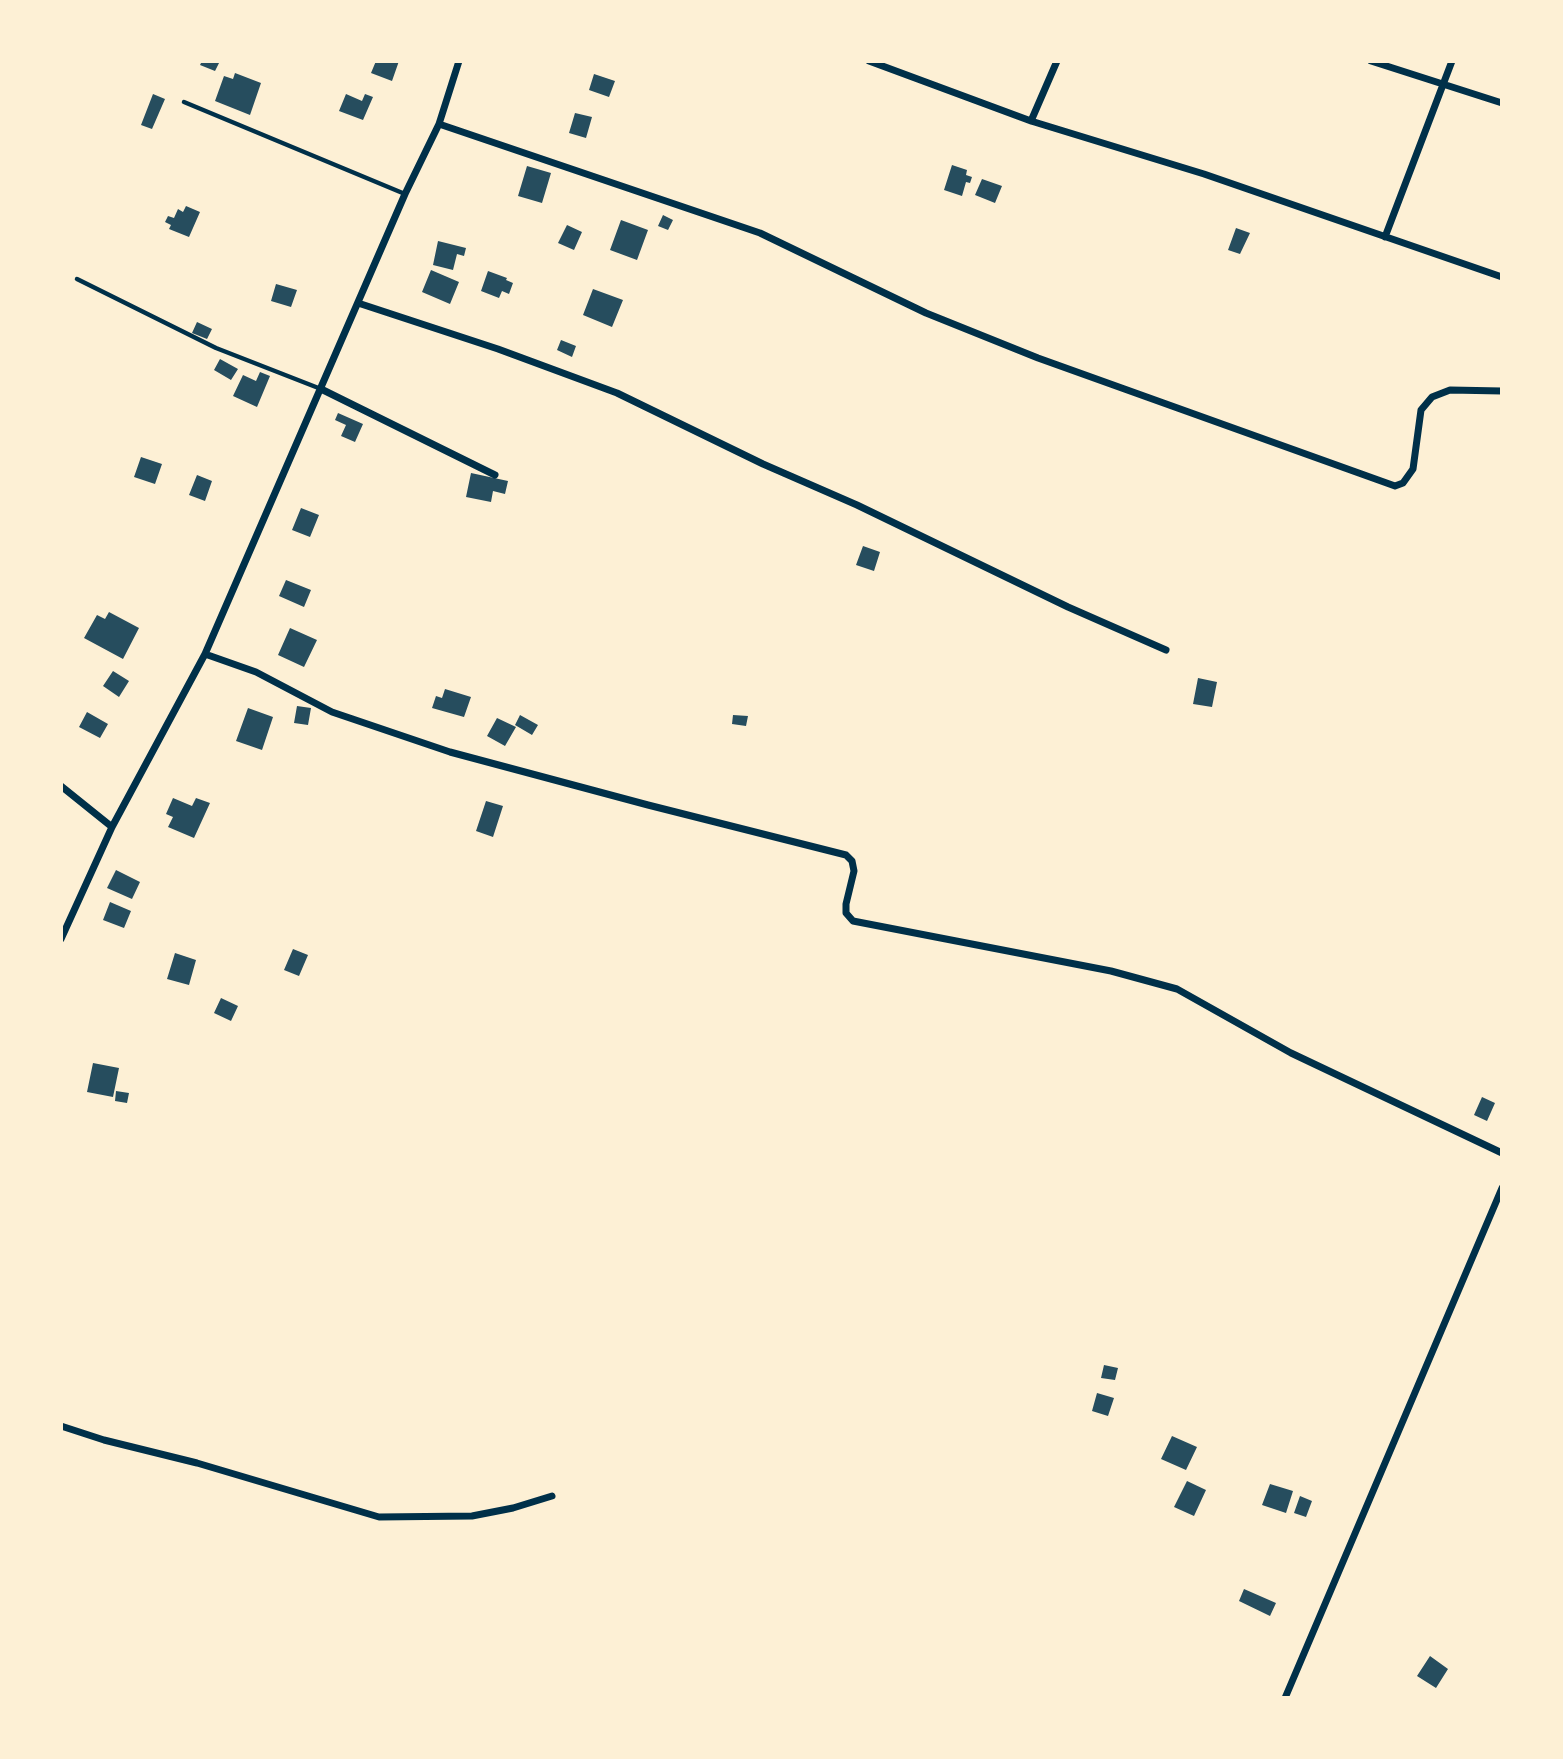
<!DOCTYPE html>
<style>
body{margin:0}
#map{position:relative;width:1563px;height:1759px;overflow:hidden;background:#fdf0d5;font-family:"Noto Serif",serif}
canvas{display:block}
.frame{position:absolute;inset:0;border:63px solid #fdf0d5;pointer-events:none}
</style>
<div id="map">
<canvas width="1563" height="1759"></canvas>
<div class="frame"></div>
</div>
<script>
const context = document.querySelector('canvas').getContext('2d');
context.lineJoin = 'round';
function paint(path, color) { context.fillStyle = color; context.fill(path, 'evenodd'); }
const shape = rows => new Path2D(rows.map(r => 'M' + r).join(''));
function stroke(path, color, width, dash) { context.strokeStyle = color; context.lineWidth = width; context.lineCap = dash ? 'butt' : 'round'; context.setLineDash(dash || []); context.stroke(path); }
paint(shape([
 [202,61,220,61,215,71,200,65],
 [376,61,399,61,392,81,371,73],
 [235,73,261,83,250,115,215,101,224,76,233,79],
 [594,74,615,81,609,97,589,90],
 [153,94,165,99,152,129,141,125],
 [346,94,362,101,365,94,373,97,363,120,339,111],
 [575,113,592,117,586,138,569,133],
 [952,165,967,170,966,175,972,177,970,183,966,182,962,196,944,190],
 [527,166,551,173,542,203,518,196],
 [982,179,1002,186,995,203,975,195],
 [186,206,200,212,189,237,169,229,171,225,165,222,168,216,174,218,178,209,183,212],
 [663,215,673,220,668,230,658,226],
 [621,220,648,230,637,260,610,250],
 [567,225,582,232,574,250,558,243],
 [1236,228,1250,233,1240,254,1228,250],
 [438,241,466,248,464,256,457,254,453,270,433,265],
 [431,270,459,282,450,304,422,292],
 [488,271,507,278,506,280,513,283,509,294,502,291,499,298,481,291],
 [276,284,297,290,291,307,271,301],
 [593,289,623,300,612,327,583,315],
 [197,322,212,329,207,339,192,333],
 [561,340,576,346,572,357,557,350],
 [220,359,238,369,231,380,214,370],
 [260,372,270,376,257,407,233,396,243,375,256,381],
 [338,413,363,424,355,442,341,436,346,425,335,420],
 [141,457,162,464,155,484,134,477],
 [471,473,508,481,505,494,493,491,491,502,466,497],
 [197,475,212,481,205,501,189,495],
 [301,508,319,515,310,537,292,530],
 [863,546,880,552,874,571,856,565],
 [286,580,311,590,304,607,279,596],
 [109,612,139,628,123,659,84,638,97,615,105,619],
 [290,628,317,640,304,667,278,655],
 [113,671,129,681,119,697,103,686],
 [1198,678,1217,682,1212,707,1193,704],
 [445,689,471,697,464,717,432,708,436,696,442,698],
 [297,706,311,708,308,725,294,723],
 [248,708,273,717,262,750,236,741],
 [87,712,108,724,100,738,79,727],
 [520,715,538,725,532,735,515,725],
 [733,715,748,716,746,726,732,724],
 [497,718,516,727,505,746,487,736],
 [173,798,192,806,196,798,210,803,194,838,168,827,173,817,166,814],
 [486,801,503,806,493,837,476,831],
 [116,870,140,882,132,899,107,888],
 [110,902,131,911,124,928,103,920],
 [293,949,308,955,299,976,284,970],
 [175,953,196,960,189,985,167,979],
 [221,998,238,1006,231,1021,214,1013],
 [93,1063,119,1068,113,1097,87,1092],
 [116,1091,129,1093,127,1103,115,1101],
 [1482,1097,1495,1103,1487,1121,1474,1115],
 [1104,1365,1118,1368,1115,1380,1101,1378],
 [1097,1393,1114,1398,1108,1416,1092,1411],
 [1172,1436,1197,1447,1186,1470,1161,1459],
 [1187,1481,1206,1490,1194,1516,1174,1507],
 [1270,1484,1293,1491,1286,1513,1262,1505],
 [1300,1496,1312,1501,1306,1517,1294,1513],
 [1244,1589,1276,1603,1270,1616,1239,1601],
 [1430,1656,1448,1669,1436,1688,1417,1676]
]), '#264d5e');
stroke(shape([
 [184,102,405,194],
 [77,279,216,348,321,389]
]), '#003049', 4.5);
stroke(shape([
 [869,61,1031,121,1204,174,1502,277],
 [1371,61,1502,103],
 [1031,121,1057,61],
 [439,124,760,233,926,313,1038,358,1395,486,1403,483,1413,469,1421,410,1432,397,1450,390,1502,391],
 [1385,237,1452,61],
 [358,303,498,349,617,393,763,464,857,505,1068,607,1166,650],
 [321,389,495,475],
 [205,654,256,672,332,712,450,752,648,805,846,855,852,861,854,871,846,904,846,913,853,921,1111,971,1177,989,1291,1053,1502,1153],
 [61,786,112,827],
 [61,939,112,827,205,654,405,194,439,124,459,61],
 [61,1426,104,1440,197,1463,379,1517,472,1516,513,1508,552,1496],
 [1285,1698,1502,1188]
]), '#003049', 7);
</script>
